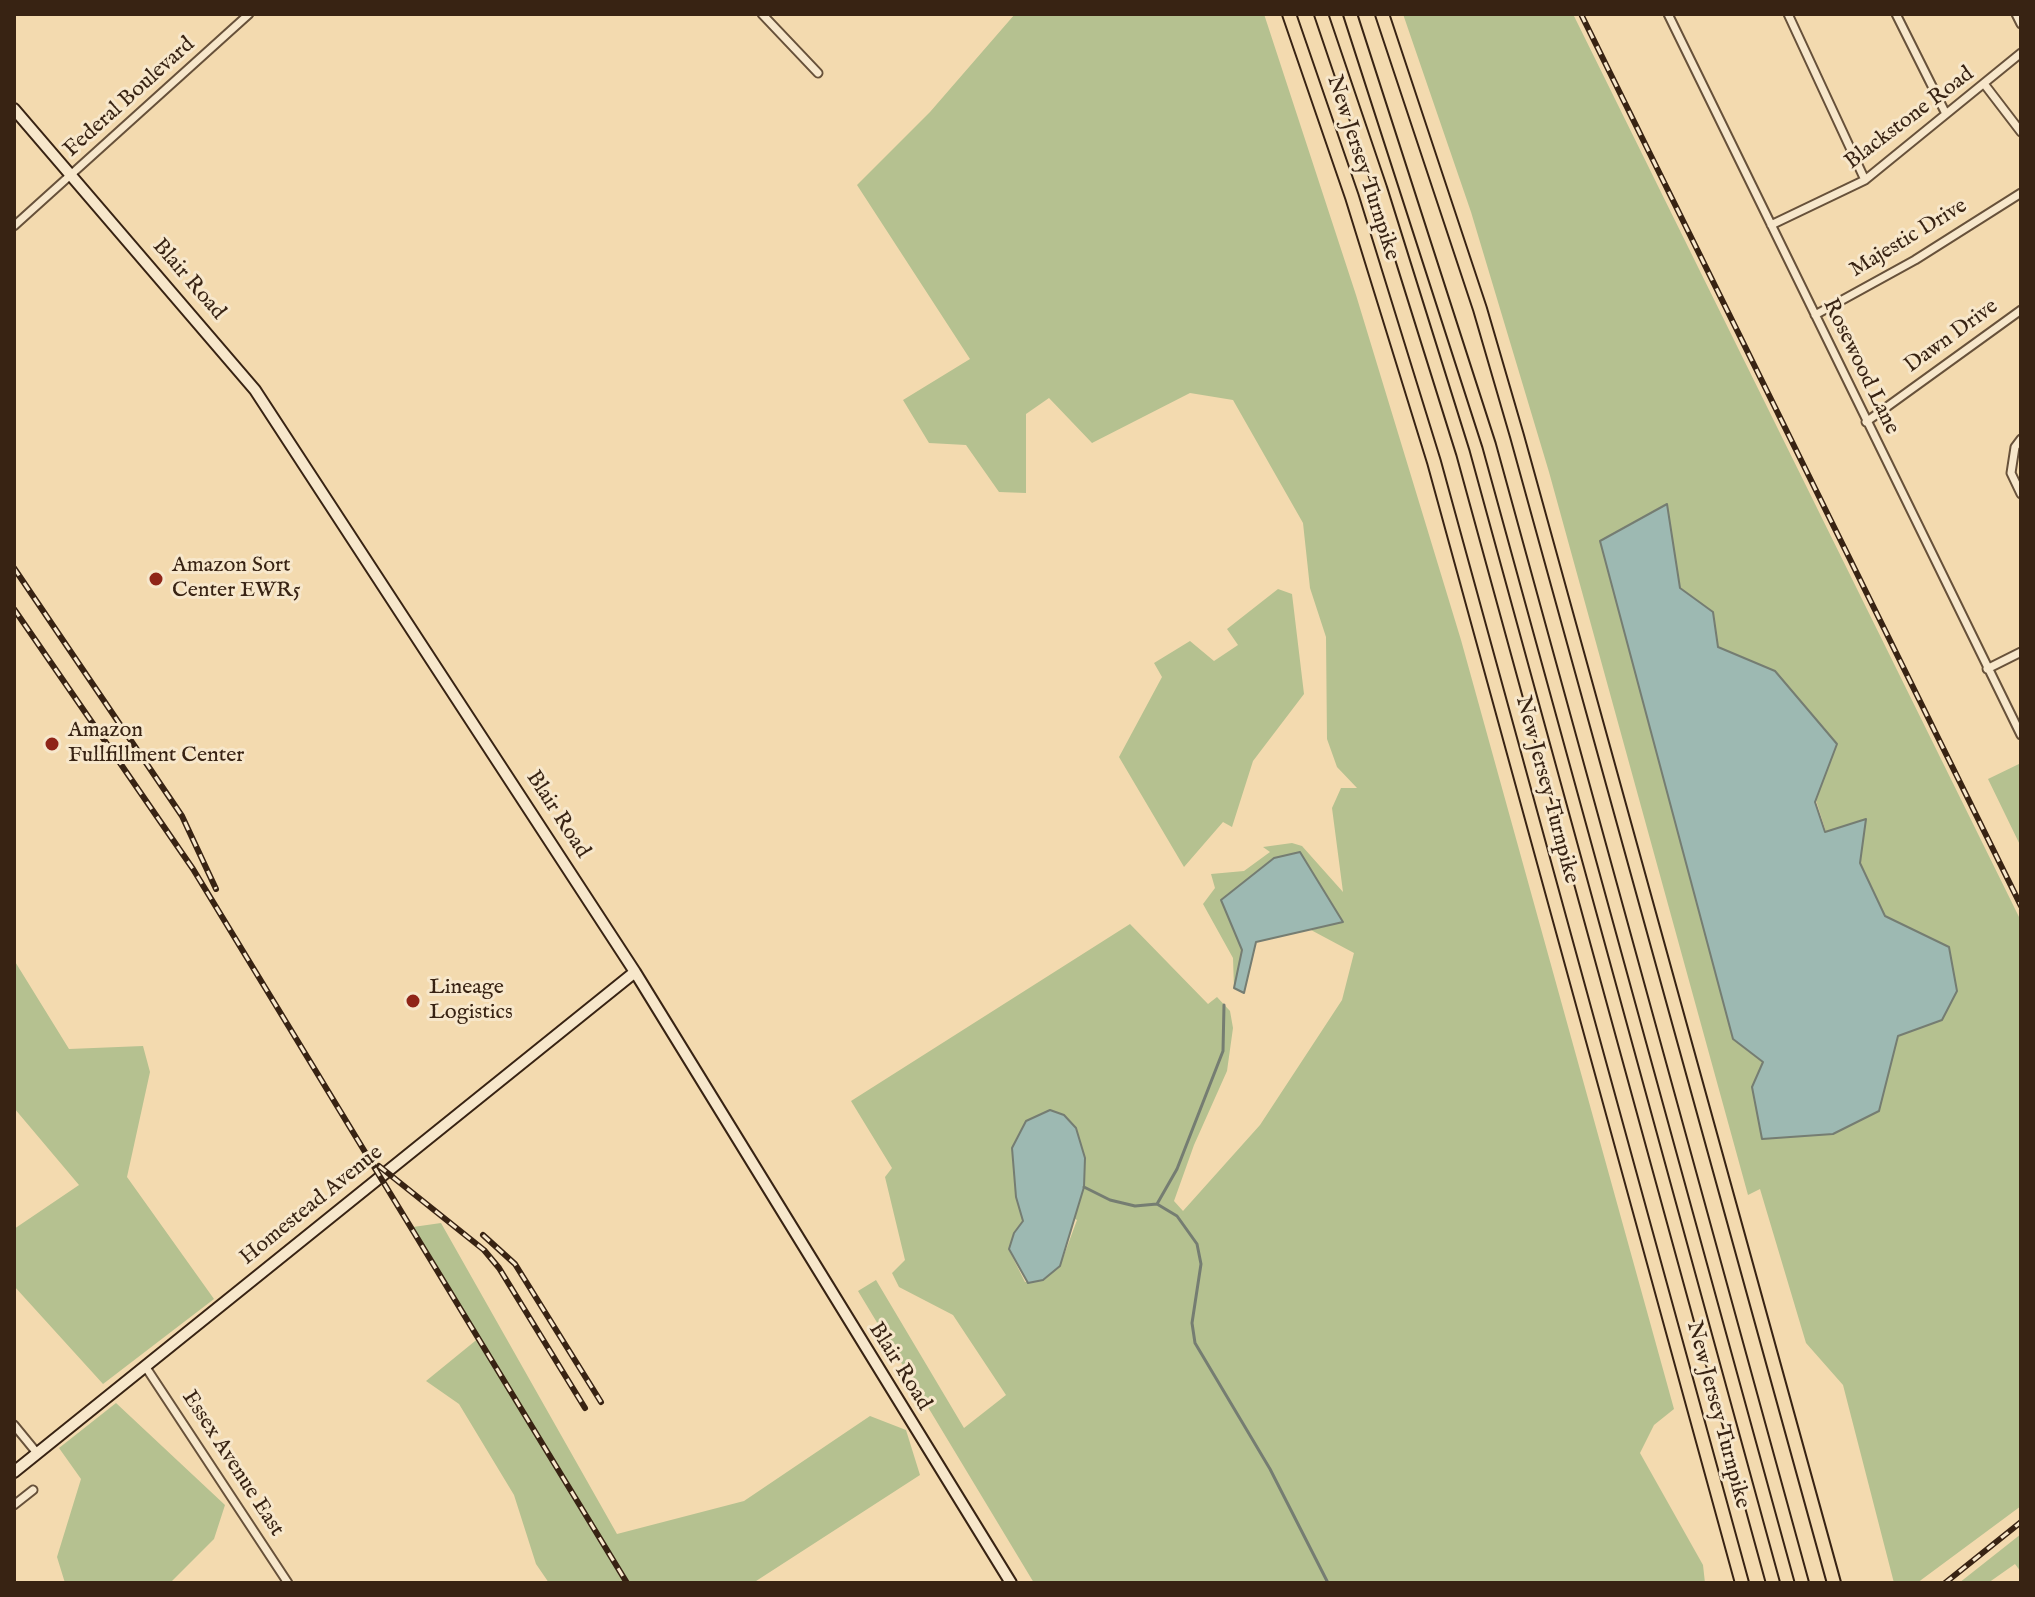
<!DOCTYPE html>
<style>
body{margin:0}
#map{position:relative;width:2035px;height:1597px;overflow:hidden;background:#f3daaf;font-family:"IM FELL English",serif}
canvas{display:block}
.frame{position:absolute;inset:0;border:16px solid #382313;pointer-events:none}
</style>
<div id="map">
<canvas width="2035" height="1597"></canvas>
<div class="frame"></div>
</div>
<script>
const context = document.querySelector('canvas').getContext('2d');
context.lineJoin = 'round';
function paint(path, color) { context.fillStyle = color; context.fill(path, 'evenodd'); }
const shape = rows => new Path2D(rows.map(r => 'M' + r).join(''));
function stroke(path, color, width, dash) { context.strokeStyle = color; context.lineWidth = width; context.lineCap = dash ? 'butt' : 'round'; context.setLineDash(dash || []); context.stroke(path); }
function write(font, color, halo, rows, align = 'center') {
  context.font = font + ' "IM FELL English",serif'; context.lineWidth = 6; context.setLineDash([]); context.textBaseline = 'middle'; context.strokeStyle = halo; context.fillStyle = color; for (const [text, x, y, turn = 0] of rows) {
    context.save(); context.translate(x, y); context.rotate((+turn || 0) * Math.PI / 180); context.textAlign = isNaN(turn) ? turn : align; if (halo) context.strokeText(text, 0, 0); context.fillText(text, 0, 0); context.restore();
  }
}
paint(shape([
 [1015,14,1264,14,1356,295,1461,640,1674,1409,1654,1425,1640,1453,1703,1565,1705,1583,1034,1583,858,1291,876,1280,964,1428,1006,1395,953,1315,899,1287,892,1273,905,1260,885,1177,892,1168,851,1101,1130,924,1208,1004,1217,997,1230,1011,1233,1028,1227,1071,1194,1145,1174,1201,1183,1211,1260,1125,1342,1000,1354,953,1311,930,1343,922,1300,852,1242,950,1234,988,1233,958,1203,904,1215,888,1211,874,1244,871,1270,852,1263,847,1292,843,1302,846,1343,892,1332,808,1341,788,1357,788,1337,767,1327,739,1326,637,1310,588,1303,523,1233,400,1190,393,1092,443,1049,398,1026,414,1026,493,999,492,966,445,929,443,903,400,970,359,857,185,930,112],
 [1017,1187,1077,1220,1060,1266,1043,1280,1025,1282,1009,1250,1014,1233,1023,1221],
 [1403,14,1573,14,2021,921,2021,1506,1917,1583,1894,1583,1843,1385,1806,1343,1760,1189,1748,1195,1549,472,1471,212],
 [1667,505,1680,588,1713,612,1718,647,1775,671,1826,832,1866,819,1860,863,1885,916,1949,948,1898,1036,1879,1111,1763,1062,1733,1039,1600,541],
 [1278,589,1292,594,1304,694,1253,761,1232,827,1223,822,1184,867,1119,757,1162,677,1154,663,1190,641,1214,661,1238,645,1227,629],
 [2021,763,2021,847,1988,779],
 [14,960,69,1049,143,1046,150,1072,127,1177,214,1299,103,1384,14,1286,14,1229,79,1185,14,1108],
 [441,1223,617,1534,744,1501,870,1416,906,1430,920,1475,753,1583,549,1583,536,1564,514,1495,459,1404,426,1381,480,1337,413,1227],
 [116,1403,225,1505,214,1539,170,1583,65,1583,57,1557,81,1479,59,1448],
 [2021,1534,2021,1572,2015,1564,1988,1583,1959,1583]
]), '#b5c190');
const water = shape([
 [1667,504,1680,588,1713,612,1718,647,1775,671,1837,744,1815,802,1825,832,1866,819,1860,863,1885,916,1949,947,1957,991,1942,1020,1898,1036,1879,1111,1833,1134,1762,1139,1752,1087,1763,1062,1733,1039,1600,541,1667,504],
 [1300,852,1343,922,1256,942,1244,993,1234,988,1242,950,1221,900,1274,858,1300,852],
 [1050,1110,1064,1115,1076,1128,1085,1158,1084,1187,1060,1266,1043,1280,1028,1283,1009,1249,1014,1233,1023,1221,1016,1197,1012,1148,1026,1121,1050,1110]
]);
paint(water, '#9db9b2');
stroke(water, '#757d72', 2);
stroke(shape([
 [1084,1187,1110,1200,1135,1206,1157,1204,1177,1169,1223,1051,1224,1005],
 [1157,1204,1177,1216,1197,1244,1201,1264,1192,1323,1195,1343,1270,1469,1328,1583]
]), '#757d72', 3);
const street = shape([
 [762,14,818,73],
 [1668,14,2021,735],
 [1788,14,1865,180],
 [1896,14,1945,112],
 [2016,14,2021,24],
 [1985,85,2021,132],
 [1771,225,1865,180,2021,53],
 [14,226,249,14],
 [1815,315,1915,260,2021,193],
 [1866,422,2021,310],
 [2021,439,2015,447,2011,473,2021,494],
 [1987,669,2021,652],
 [145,1366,288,1583],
 [14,1425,37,1453],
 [14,1505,33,1490]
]);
const secondary = shape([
 [14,109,255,390,635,972,1011,1583],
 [14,1472,635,972]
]);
const highway = shape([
 [1289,14,1352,197,1434,462,1742,1583],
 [1321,14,1380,188,1463,453,1773,1583],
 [1350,14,1489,445,1802,1583],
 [1382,14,1480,309,1517,436,1834,1583]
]);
stroke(street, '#67513a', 11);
stroke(secondary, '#382313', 14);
stroke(highway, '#382313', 16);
stroke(street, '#f7e7cb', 7);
stroke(secondary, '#f7e7cb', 10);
stroke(highway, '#f3daaf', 12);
const rail = shape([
 [1581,14,2021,906],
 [14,568,182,816,216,889],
 [14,609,193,869,627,1583],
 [379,1166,484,1250,499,1268,585,1408],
 [483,1235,515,1264,601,1402],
 [1945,1583,2021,1522]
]);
stroke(rail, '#382313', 6);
stroke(rail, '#f7e7cb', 3, [9]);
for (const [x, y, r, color] of [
 [156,579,8,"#8f2418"],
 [52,744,8,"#8f2418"],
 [413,1001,8,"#8f2418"]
]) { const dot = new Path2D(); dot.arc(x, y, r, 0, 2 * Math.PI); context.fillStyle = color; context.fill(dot); stroke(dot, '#f7e7cb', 3); }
write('22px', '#382313', '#f7e7cb', [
 ["Federal Boulevard",130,98,-42],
 ["Blackstone Road",1910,119,-37],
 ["New Jersey Turnpike",1362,168,72],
 ["Majestic Drive",1909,239,-31],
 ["Blair Road",188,280,49],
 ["Dawn Drive",1952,337,-36],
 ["Rosewood Lane",1860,367,64],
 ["New Jersey Turnpike",1546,790,75],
 ["Blair Road",557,815,57],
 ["Homestead Avenue",312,1206,-39],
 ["Blair Road",899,1367,58],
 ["New Jersey Turnpike",1717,1415,75],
 ["Essex Avenue East",232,1464,57]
]);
write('22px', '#382313', '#f7e7cb', [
 ["Amazon Sort",172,566],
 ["Center EWR5",172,591],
 ["Amazon",68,731],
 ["Fullfillment Center",68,756],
 ["Lineage",429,988],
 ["Logistics",429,1013]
], 'left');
</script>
